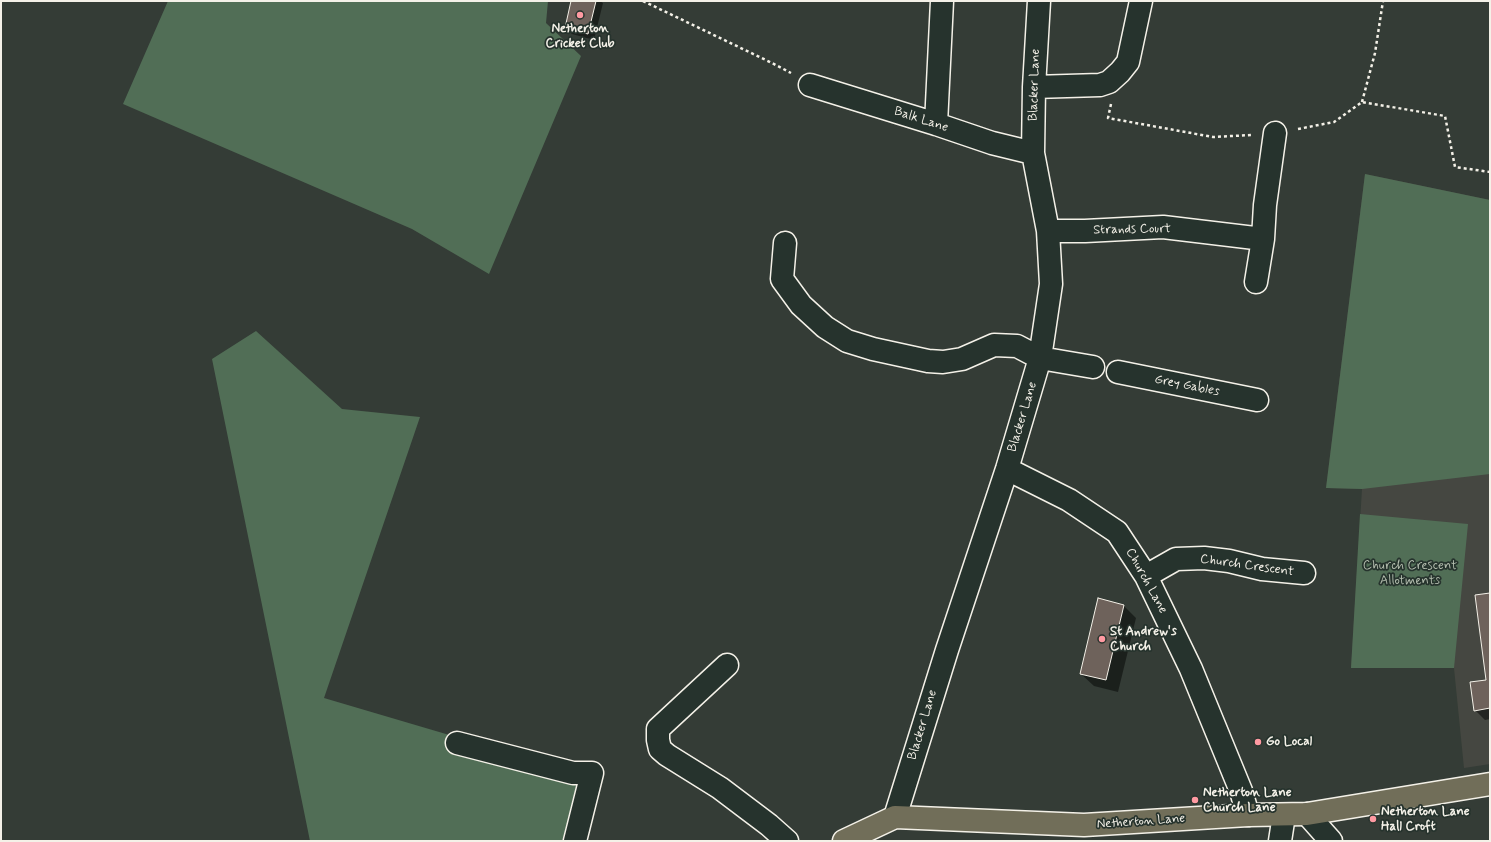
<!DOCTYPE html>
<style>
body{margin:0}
#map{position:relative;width:1491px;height:842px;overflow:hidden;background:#343c36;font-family:Mynerve,sans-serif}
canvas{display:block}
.frame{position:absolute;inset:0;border:2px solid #f4f1e8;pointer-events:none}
</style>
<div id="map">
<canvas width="1491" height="842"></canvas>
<div class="frame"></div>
</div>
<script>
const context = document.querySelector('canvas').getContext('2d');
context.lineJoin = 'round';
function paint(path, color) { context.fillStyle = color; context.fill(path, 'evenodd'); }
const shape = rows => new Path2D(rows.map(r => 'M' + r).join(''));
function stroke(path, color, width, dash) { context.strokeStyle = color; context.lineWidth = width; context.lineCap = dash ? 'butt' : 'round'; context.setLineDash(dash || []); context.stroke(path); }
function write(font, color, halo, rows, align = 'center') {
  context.font = font + ' Mynerve,sans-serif'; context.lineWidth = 3.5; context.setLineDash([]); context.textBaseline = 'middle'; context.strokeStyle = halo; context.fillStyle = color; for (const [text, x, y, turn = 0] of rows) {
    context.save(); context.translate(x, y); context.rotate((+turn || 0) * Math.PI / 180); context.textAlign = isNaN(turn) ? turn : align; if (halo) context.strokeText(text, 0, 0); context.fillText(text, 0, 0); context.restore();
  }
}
paint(shape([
 [1365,174,1490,200,1490,764,1464,768,1454,668,1351,668,1362,489,1326,488]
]), '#454741');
paint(shape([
 [168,1,548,1,546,23,581,56,489,274,412,229,123,104],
 [1365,174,1490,200,1490,474,1362,489,1326,488],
 [256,331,342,409,420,417,324,698,595,778,575,841,310,841,212,359],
 [1360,514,1468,524,1454,668,1351,668]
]), '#516e56');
paint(shape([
 [572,1,600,1,603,3,594,40,572,34,566,28],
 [1490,594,1490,719,1485,720,1475,710,1487,681],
 [1124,606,1136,618,1118,692,1094,686,1081,674]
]), '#0007');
const building = shape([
 [571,1,596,1,588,34,565,28,571,1],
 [1490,593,1490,708,1474,711,1470,682,1486,680,1475,595,1490,593],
 [1098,598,1124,605,1106,680,1080,674,1098,598]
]);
paint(building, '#6e625b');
stroke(building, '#f4f1e8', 1);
const minor = shape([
 [810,85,936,124,992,143,1033,153],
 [1034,87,1100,85,1109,82,1120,72,1128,62,1141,1],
 [936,124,942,1],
 [1048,231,1085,231,1163,227,1263,239,1265,205,1275,133],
 [785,243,782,279,801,305,825,327,847,341,873,349,928,361,943,362,962,359,994,345,1017,346,1040,358,1093,367],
 [1256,282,1263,239],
 [1118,372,1257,400],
 [1007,469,1069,500,1117,532,1146,576,1191,669,1241,791,1248,815],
 [1146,576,1176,559,1204,558,1229,561,1262,569,1304,573],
 [727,665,658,729,658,740,660,749,667,755,720,788,769,825,787,841],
 [457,743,573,773,592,773,575,841],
 [1307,814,1331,841],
 [895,817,947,650,1007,469,1040,358,1051,284,1048,231,1033,153,1034,87,1039,1],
 [1280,841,1284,815]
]);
const major = shape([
 [844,841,895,817,1084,825,1248,815,1307,814,1490,784]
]);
stroke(minor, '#f4f1e8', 25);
stroke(major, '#f4f1e8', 25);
stroke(shape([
 [643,1,772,63,791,73],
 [1362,102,1375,53,1383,1],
 [1111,104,1108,118,1213,137,1251,135],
 [1298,129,1334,122,1362,102,1445,116,1455,167,1490,172]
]), '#f4f1e8', 2.5, [3, 3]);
stroke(minor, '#26332d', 22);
stroke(major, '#716e59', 22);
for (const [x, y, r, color] of [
 [580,15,4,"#ff9aa2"],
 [1102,639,4,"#ff9aa2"],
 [1258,742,4,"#ff9aa2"],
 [1195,800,4,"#ff9aa2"],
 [1373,819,4,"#ff9aa2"]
]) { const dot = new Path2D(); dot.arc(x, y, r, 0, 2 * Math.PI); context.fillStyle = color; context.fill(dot); stroke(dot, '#26332d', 1.5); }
write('bold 13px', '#f4f1e8', '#26332d', [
 ["Netherton",580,29,"center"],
 ["Cricket Club",580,44,"center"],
 ["St Andrew's",1110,632],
 ["Church",1110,647],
 ["Go Local",1266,742],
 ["Netherton Lane",1203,793],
 ["Church Lane",1203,808],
 ["Netherton Lane",1381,812],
 ["Hall Croft",1381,827]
], 'left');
write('13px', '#f4f1e8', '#26332d', [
 ["Blacker Lane",1035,85,-88],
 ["Balk Lane",921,120,18],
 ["Strands Court",1132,230,-1],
 ["Grey Gables",1187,386,11],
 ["Blacker Lane",1023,417,-73],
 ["Church Crescent",1247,566,8],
 ["Church Lane",1146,581,61],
 ["Blacker Lane",923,725,-73],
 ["Netherton Lane",1141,822,-4]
]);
write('13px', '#b3bdae', '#26332d', [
 ["Church Crescent",1410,566],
 ["Allotments",1410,581]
]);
</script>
